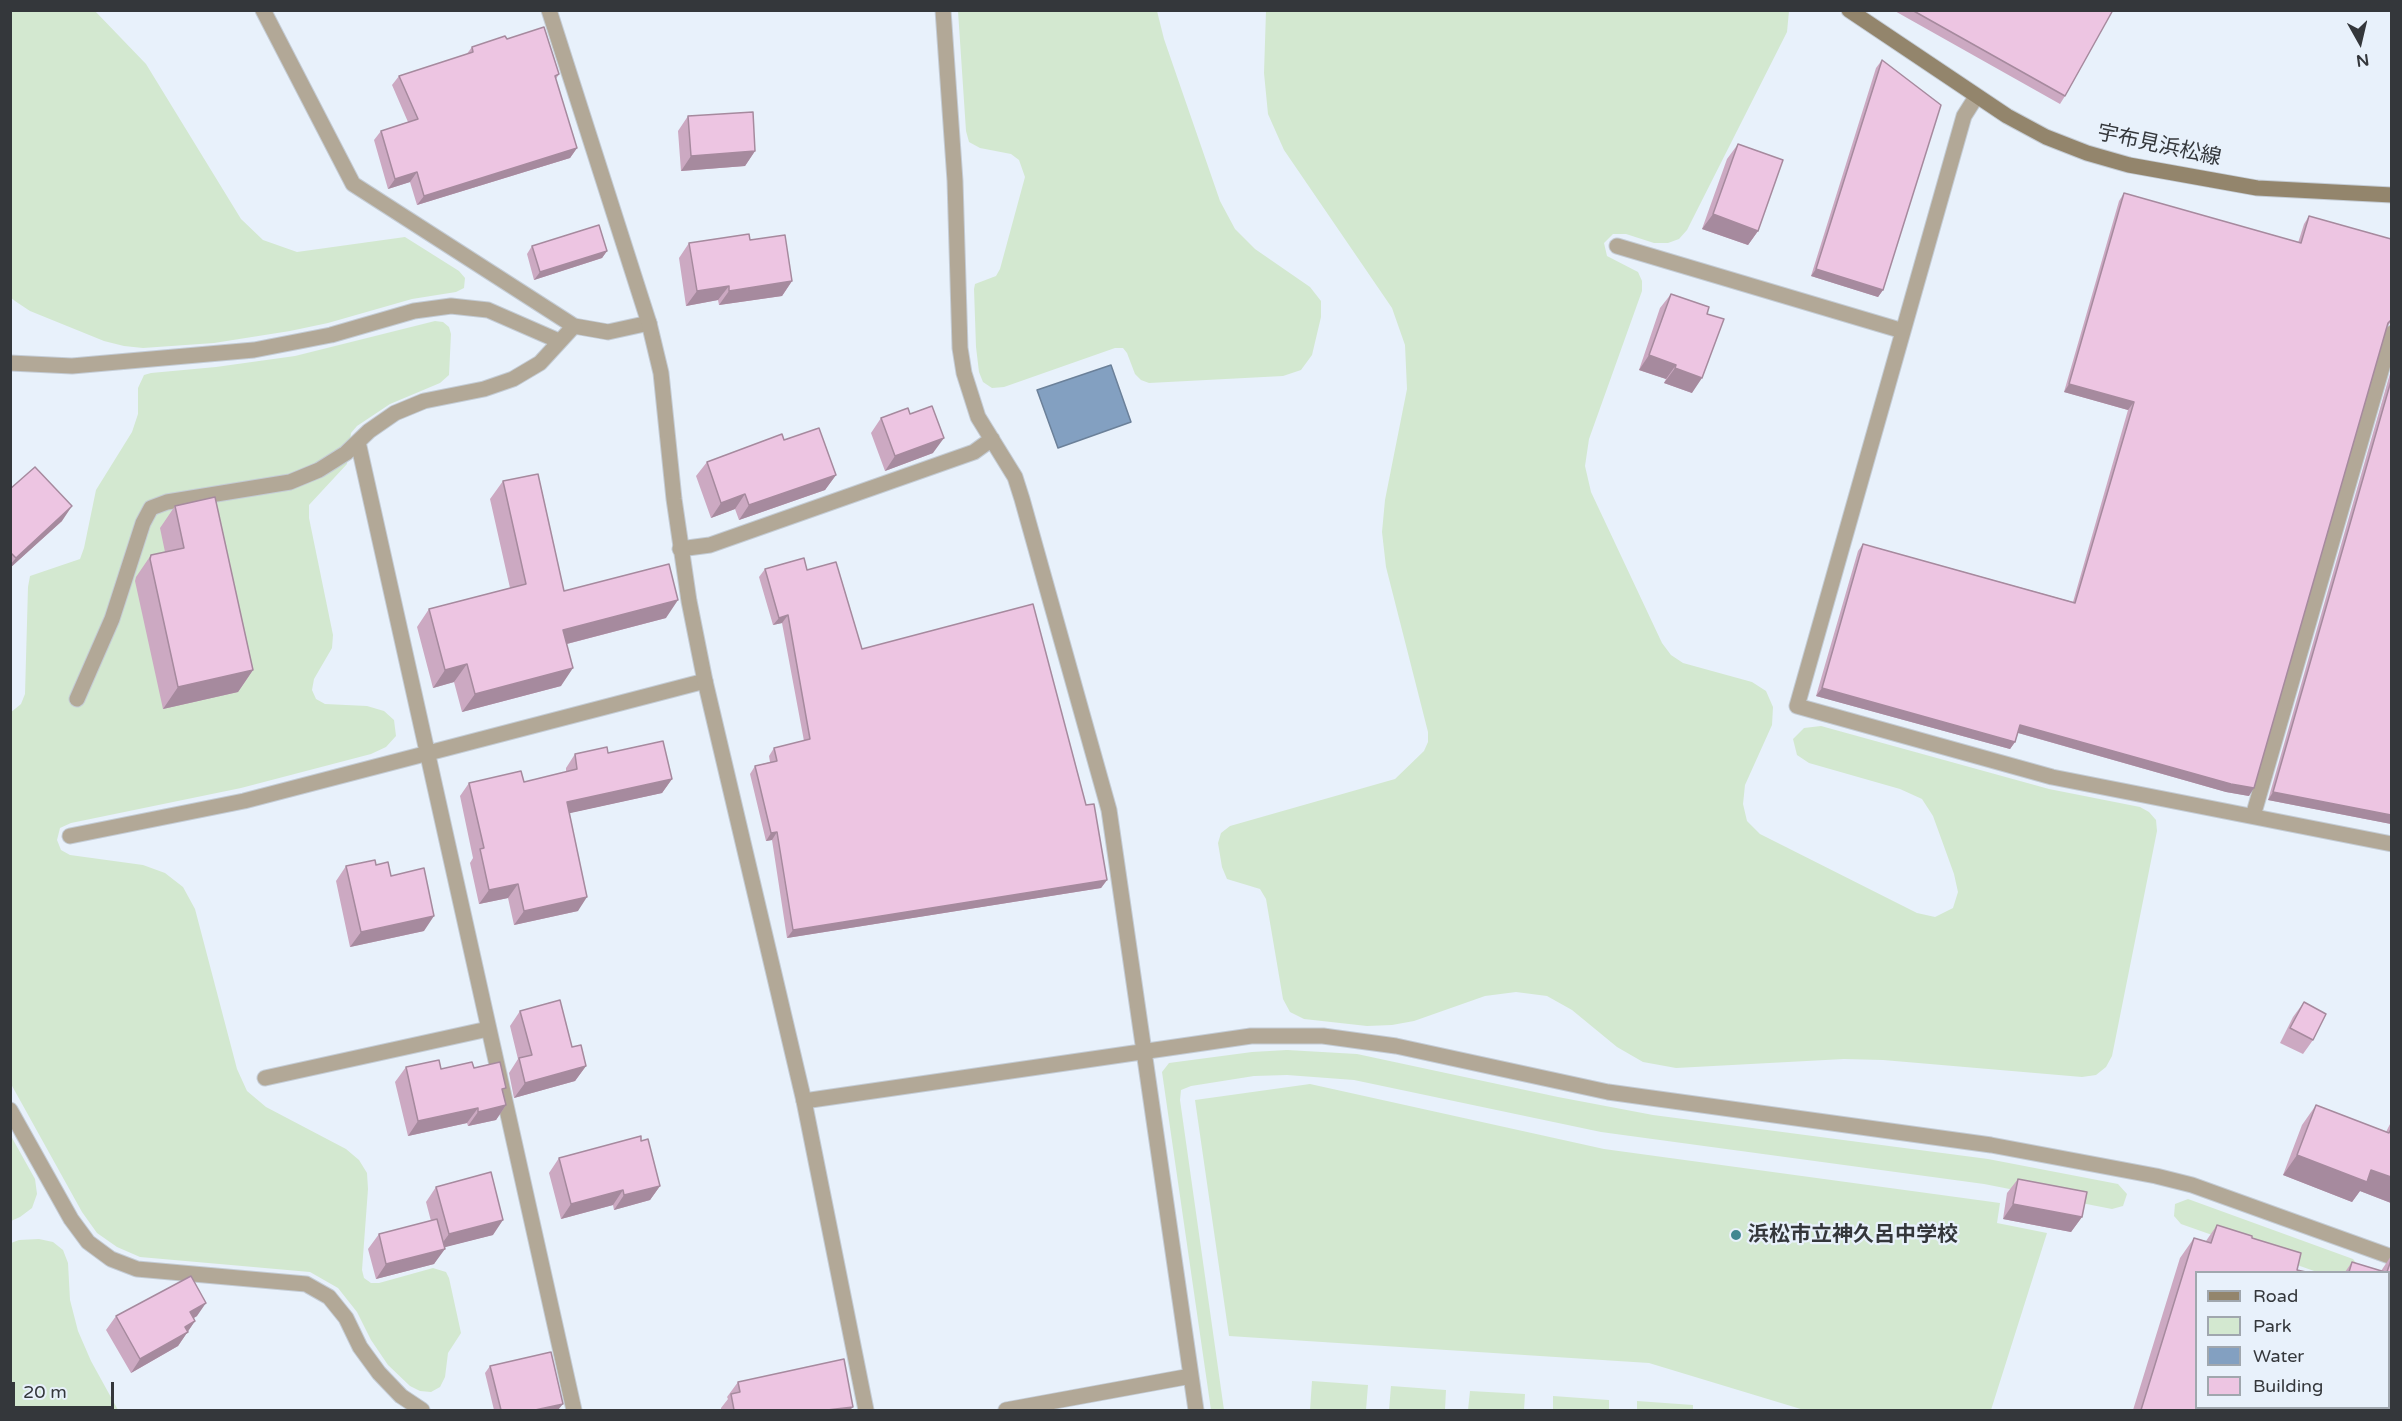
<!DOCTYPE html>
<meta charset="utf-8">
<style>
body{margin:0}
#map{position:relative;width:2402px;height:1421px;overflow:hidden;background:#e8f1fb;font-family:"Varela Round",sans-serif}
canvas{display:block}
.frame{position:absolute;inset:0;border:12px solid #34373b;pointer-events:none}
.legend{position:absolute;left:2195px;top:1271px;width:195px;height:138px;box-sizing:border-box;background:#e8f1fb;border:2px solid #a0a7ae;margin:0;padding:8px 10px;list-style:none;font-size:18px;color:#34373b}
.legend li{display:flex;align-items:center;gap:12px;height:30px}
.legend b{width:30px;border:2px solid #a0a7ae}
.north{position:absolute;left:2330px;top:12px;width:60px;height:60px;-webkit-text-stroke:4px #e8f1fb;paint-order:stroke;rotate:172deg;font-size:16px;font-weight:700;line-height:24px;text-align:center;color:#34373b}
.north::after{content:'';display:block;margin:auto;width:21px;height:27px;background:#34373b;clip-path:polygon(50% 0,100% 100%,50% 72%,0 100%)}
.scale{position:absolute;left:12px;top:1382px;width:102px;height:27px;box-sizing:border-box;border:3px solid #34373b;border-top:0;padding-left:8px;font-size:18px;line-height:21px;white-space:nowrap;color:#34373b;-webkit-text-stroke:4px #e8f1fb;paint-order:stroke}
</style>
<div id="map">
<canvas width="2402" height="1421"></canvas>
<div class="frame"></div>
<ul class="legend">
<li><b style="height:8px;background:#93856c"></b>Road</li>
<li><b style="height:16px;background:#d3e8d0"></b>Park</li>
<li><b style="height:16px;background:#83a0c1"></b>Water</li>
<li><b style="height:16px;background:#edc5e2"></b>Building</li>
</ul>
<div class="north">N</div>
<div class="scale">20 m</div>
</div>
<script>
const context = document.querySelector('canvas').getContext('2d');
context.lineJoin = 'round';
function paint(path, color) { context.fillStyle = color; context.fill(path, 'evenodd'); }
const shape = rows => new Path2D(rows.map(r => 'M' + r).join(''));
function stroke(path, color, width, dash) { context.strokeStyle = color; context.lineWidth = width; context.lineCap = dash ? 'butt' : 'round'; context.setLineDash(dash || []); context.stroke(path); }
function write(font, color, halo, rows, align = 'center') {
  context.font = font + ' "Varela Round","Noto Sans JP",sans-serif'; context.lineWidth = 4.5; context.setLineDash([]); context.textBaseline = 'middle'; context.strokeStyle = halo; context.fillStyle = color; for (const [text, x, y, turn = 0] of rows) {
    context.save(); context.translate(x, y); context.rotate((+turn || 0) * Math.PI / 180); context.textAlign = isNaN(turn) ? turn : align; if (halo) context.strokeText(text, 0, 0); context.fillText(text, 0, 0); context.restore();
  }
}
paint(shape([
 [10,11,95,11,146,64,241,219,263,240,297,252,405,237,459,271,465,278,464,288,456,292,412,299,328,323,290,331,214,343,143,348,124,346,104,341,30,311,15,301,10,297],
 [958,11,1157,11,1164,39,1220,201,1235,229,1255,249,1310,287,1321,301,1321,317,1312,355,1301,370,1283,376,1149,383,1141,380,1135,374,1127,353,1123,348,1115,348,1004,387,992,388,983,382,979,372,976,347,974,289,975,284,996,276,1000,269,1025,177,1019,160,1011,154,980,148,969,142,966,131],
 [1266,11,1789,11,1787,32,1687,230,1679,239,1668,243,1654,243,1626,234,1613,234,1604,243,1607,256,1638,272,1642,281,1642,291,1589,439,1585,466,1591,492,1662,643,1671,655,1683,663,1752,682,1766,691,1773,707,1772,725,1745,785,1743,804,1747,821,1760,834,1917,913,1935,917,1953,908,1958,892,1954,874,1933,816,1922,799,1900,789,1809,763,1797,755,1793,739,1804,728,1821,726,2049,789,2140,807,2149,812,2156,820,2157,831,2112,1056,2106,1067,2096,1075,2082,1077,1883,1060,1844,1059,1676,1068,1643,1062,1617,1047,1572,1010,1547,996,1516,992,1485,996,1414,1021,1392,1025,1367,1026,1304,1019,1290,1012,1283,999,1266,899,1260,889,1227,879,1222,867,1218,843,1221,833,1230,826,1395,779,1424,751,1428,742,1428,732,1386,567,1382,532,1385,500,1407,389,1405,345,1392,308,1284,150,1268,114,1264,73],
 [435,321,443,322,449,327,451,334,449,375,440,383,390,404,357,426,351,433,347,464,309,505,309,518,333,635,332,648,314,679,312,690,316,699,325,704,367,706,384,711,394,720,396,736,386,747,371,754,241,788,71,823,60,828,57,840,61,850,70,855,143,865,165,873,183,887,195,909,237,1069,247,1091,266,1107,346,1149,359,1160,367,1173,368,1189,362,1270,364,1278,371,1283,379,1283,433,1268,446,1272,449,1278,461,1333,448,1353,445,1377,440,1387,431,1392,420,1391,410,1386,388,1365,371,1340,357,1312,338,1288,310,1272,140,1257,117,1247,97,1233,82,1212,11,1084,10,713,21,704,25,694,28,587,30,576,80,559,84,548,96,490,132,432,138,414,138,388,144,375,151,373,216,367,295,356],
 [1287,1050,1357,1054,1558,1097,1653,1115,1988,1159,2118,1184,2127,1194,2123,1206,2112,1209,1984,1184,1601,1132,1354,1080,1287,1075,1254,1076,1191,1086,1181,1090,1180,1100,1224,1410,1211,1410,1162,1072,1169,1063,1252,1052],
 [1310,1084,1604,1149,2000,1203,1997,1223,2047,1233,1991,1410,1804,1410,1649,1363,1229,1336,1195,1100],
 [11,1136,35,1179,37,1194,32,1208,20,1217,11,1221],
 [2188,1199,2353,1259,2361,1269,2361,1272,2317,1272,2181,1224,2174,1216,2175,1204],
 [39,1239,53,1242,63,1250,68,1263,70,1300,78,1331,91,1361,118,1410,11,1410,11,1243,19,1240],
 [1312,1381,1368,1385,1366,1410,1310,1410],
 [1391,1386,1446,1390,1445,1410,1389,1410],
 [1470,1391,1525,1394,1524,1410,1468,1410],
 [1553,1396,1609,1400,1609,1410,1553,1410],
 [1637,1401,1693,1405,1693,1410,1637,1410]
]), '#d3e8d0');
const water = shape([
 [1111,365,1131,422,1058,448,1037,390,1111,365]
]);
paint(water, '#83a0c1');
stroke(water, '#6b8099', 1.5);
const minor = shape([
 [263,10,353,184,574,326,608,332,649,323],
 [943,10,955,181,960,348,964,373,978,417,1015,477,1022,499,1109,810,1196,1410],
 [1976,97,1964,116,1797,706,2052,777,2392,844],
 [1617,246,1903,331],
 [10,363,72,366,254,350,331,335,414,311,451,306,488,310,559,341],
 [358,442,574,1410],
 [680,549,710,545,974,452,992,439],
 [77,699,112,619,143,523,151,508,167,502,290,482,319,470,346,453,369,431,395,413,424,401,484,389,513,379,540,363,574,326],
 [2253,816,2392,333],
 [70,836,244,801,705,681],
 [265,1078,488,1029],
 [804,1101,1251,1036,1323,1036,1396,1046,1608,1092,1991,1145,2156,1176,2192,1185,2392,1257],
 [10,1110,71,1219,88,1242,111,1259,137,1269,306,1284,329,1297,346,1318,360,1347,379,1373,401,1396,422,1410],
 [1006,1410,1191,1376]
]);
const tertiary = shape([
 [549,10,649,323,661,373,674,499,689,601,705,681,804,1101,866,1410]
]);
const secondary = shape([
 [1849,10,2007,116,2046,137,2087,153,2129,165,2257,188,2392,195]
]);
stroke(minor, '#c4ccd5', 17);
stroke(tertiary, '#c4ccd5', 17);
stroke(secondary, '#c4ccd5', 17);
stroke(minor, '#b2a897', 15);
stroke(tertiary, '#b2a897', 15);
stroke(secondary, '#93856c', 15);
paint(shape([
 [1893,10,2113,10,2065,96,2060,104],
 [507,39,559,74,556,79,577,148,570,158,417,205,410,182,388,189,374,140,381,131,408,122,392,85,399,76,466,55,472,47],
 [1882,60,1883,290,1878,297,1811,276,1876,68],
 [688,116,755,151,745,166,681,171,678,131],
 [1738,144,1758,231,1748,245,1702,229,1727,159],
 [2124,193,2298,243,2304,224,2309,216,2391,239,2391,324,2390,323,2387,327,2249,796,2226,792,2018,733,2015,742,2010,749,1816,696,1858,551,1863,544,2073,602,2128,410,2064,392,2119,201],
 [750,240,792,281,782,296,719,305,718,300,686,306,679,258,689,243],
 [532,246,607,251,602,258,534,280,527,254],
 [1671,294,1692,393,1664,383,1666,379,1639,370,1660,308],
 [2391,370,2391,824,2268,800],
 [910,414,933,453,885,471,871,433,881,418],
 [784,440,836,475,825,490,739,520,735,509,711,518,696,476,707,462],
 [503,481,564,591,666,618,567,644,561,686,462,712,454,682,433,688,417,627,429,609,510,588,490,499],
 [10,489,62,521,10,568],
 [175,506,253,670,238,692,163,709,135,581,136,577,151,555,165,552,160,528],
 [765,569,807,570,862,649,1086,805,1107,880,1101,888,787,938,772,840,766,841,750,774,755,766,770,762,769,756,774,748,804,741,782,623,773,625,759,577],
 [608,753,672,779,662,793,569,813,578,911,514,925,508,898,479,904,470,863,473,858,460,796,469,783,524,782,566,772,566,768,575,754],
 [376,865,391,876,424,931,350,947,336,881,346,866],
 [2304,1002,2313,1040,2303,1054,2280,1043,2293,1017],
 [520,1011,572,1047,586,1066,575,1081,514,1098,509,1073,518,1059,510,1026],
 [406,1067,441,1069,474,1068,503,1092,506,1105,496,1120,468,1126,467,1123,408,1136,395,1082],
 [2316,1105,2386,1132,2391,1122,2391,1203,2360,1191,2352,1202,2283,1175,2302,1125],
 [641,1141,660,1186,650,1200,614,1210,613,1205,561,1219,549,1173,559,1158],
 [2018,1179,2082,1217,2071,1232,2003,1219,2007,1193],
 [436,1187,493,1235,444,1247,434,1264,376,1279,368,1249,379,1234,431,1221,426,1202],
 [2217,1225,2252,1238,2297,1270,2285,1410,2133,1410,2180,1258,2194,1238,2206,1241],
 [2391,1256,2391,1366,2388,1365,2388,1272,2345,1272,2352,1262,2381,1271],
 [116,1316,197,1316,194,1318,195,1321,178,1346,131,1373,106,1330],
 [490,1366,558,1410,494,1410,485,1373],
 [738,1382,850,1410,721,1410,721,1408,728,1399,727,1397]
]), '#cca9c2');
paint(shape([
 [577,148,570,158,417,205,424,196],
 [755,151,745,166,681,171,691,156],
 [417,172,410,182,388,189,395,179],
 [1713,214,1758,231,1748,245,1702,229],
 [607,251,602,258,534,280,540,272],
 [1816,269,1883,290,1878,297,1811,276],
 [792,281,782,296,719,305,729,291],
 [729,286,718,300,686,306,697,291],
 [1649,355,1676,365,1666,379,1639,370],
 [1675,368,1702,378,1692,393,1664,383],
 [2069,384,2134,402,2128,410,2064,392],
 [944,438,933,453,885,471,895,456],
 [836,475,825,490,739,520,749,505],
 [745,494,735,509,711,518,721,503],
 [72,506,62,521,10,568,10,565,16,558],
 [678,600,666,618,551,648,563,630],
 [788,615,782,623,773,625,779,618],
 [467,664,454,682,433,688,445,670],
 [573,668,561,686,462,712,475,694],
 [253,670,238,692,163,709,178,687],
 [1822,688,2015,742,2010,749,1816,696],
 [2020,725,2254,788,2249,796,2226,792,2015,732],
 [672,779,662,793,557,816,567,802],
 [2273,792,2391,815,2391,824,2268,800],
 [777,832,772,840,766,841,771,833],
 [1107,880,1101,888,787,938,793,930],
 [518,884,508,898,479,904,489,890],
 [587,897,578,911,514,925,524,911],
 [434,916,424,931,350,947,361,932],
 [586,1066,575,1081,514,1098,525,1083],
 [506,1105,496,1120,468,1126,478,1112],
 [478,1108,467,1123,408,1136,418,1121],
 [2297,1155,2371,1170,2391,1177,2391,1203,2360,1191,2352,1202,2283,1175],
 [660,1186,650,1200,614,1210,624,1195],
 [623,1190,613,1205,561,1219,571,1204],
 [2013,1204,2082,1217,2071,1232,2003,1219],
 [503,1220,493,1235,438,1249,449,1234],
 [445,1249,434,1264,376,1279,386,1264],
 [206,1303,197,1316,180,1326,190,1312],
 [195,1321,178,1346,131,1373,140,1359],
 [2388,1339,2391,1340,2391,1366,2388,1365],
 [563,1404,558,1410,535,1410],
 [853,1407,850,1410,827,1410]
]), '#a68a9e');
const building = shape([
 [1912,10,2113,10,2065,96,1912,10],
 [544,27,559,74,555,76,577,148,424,196,417,172,395,179,381,131,418,119,399,76,473,52,472,47,505,36,507,39,544,27],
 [1882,60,1941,105,1883,290,1816,269,1882,60],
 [753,112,755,151,691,156,688,116,753,112],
 [1738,144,1783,160,1758,231,1713,214,1738,144],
 [2124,193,2301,243,2309,216,2391,239,2391,320,2388,323,2254,788,2231,784,2020,725,2015,742,1822,688,1863,544,2075,603,2134,402,2069,384,2124,193],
 [599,225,607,251,540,272,532,246,599,225],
 [749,234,750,240,785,235,792,281,729,291,729,286,697,291,689,243,749,234],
 [1671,294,1709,307,1707,314,1724,319,1702,378,1675,368,1676,365,1649,355,1671,294],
 [2391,381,2391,815,2273,792,2391,381],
 [932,406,944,438,895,456,881,418,908,408,910,414,932,406],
 [819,428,836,475,749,505,745,494,721,503,707,462,782,434,784,440,819,428],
 [35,467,72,506,16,558,10,552,10,489,35,467],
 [538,474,564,591,669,564,678,600,563,630,573,668,475,694,467,664,445,670,429,609,526,584,503,481,538,474],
 [215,497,253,670,178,687,150,559,151,555,184,548,175,506,215,497],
 [804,558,807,570,836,562,862,649,1033,604,1086,805,1094,804,1107,880,793,930,777,832,771,833,755,766,777,761,774,748,810,739,788,615,779,618,765,569,804,558],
 [663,741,672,779,567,802,587,897,524,911,518,884,489,890,480,849,484,848,469,783,521,771,524,782,577,769,575,754,607,747,608,753,663,741],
 [375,860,376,865,388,862,391,876,424,868,434,916,361,932,346,866,375,860],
 [560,1000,572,1047,581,1045,586,1066,525,1083,519,1058,532,1055,520,1011,560,1000],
 [2304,1002,2326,1014,2313,1040,2290,1028,2304,1002],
 [439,1060,441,1069,472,1062,474,1068,500,1062,506,1088,502,1089,506,1105,478,1112,478,1108,418,1121,406,1067,439,1060],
 [2316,1105,2389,1133,2391,1129,2391,1177,2371,1170,2367,1182,2297,1155,2316,1105],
 [641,1136,641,1141,648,1139,660,1186,624,1195,623,1190,571,1204,559,1158,641,1136],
 [491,1172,503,1220,449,1234,436,1187,491,1172],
 [2018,1179,2087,1192,2082,1217,2013,1204,2018,1179],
 [437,1219,445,1249,386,1264,379,1234,437,1219],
 [2217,1225,2252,1236,2252,1238,2301,1253,2297,1270,2306,1272,2196,1272,2196,1407,2286,1407,2285,1410,2141,1410,2194,1238,2211,1243,2217,1225],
 [2391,1260,2391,1340,2388,1339,2388,1272,2387,1272,2391,1260],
 [2352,1262,2385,1272,2349,1272,2352,1262],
 [191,1276,206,1303,190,1312,195,1321,185,1327,188,1332,140,1359,116,1316,191,1276],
 [551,1352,563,1404,535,1410,501,1410,490,1366,551,1352],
 [844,1359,853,1407,827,1410,734,1410,731,1394,740,1392,738,1382,844,1359]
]);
paint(building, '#edc5e2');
stroke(building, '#a68a9e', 1.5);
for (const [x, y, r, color] of [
 [1736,1235,6,"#418891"]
]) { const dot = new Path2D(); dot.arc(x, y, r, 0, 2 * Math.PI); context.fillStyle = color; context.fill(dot); stroke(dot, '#e8f1fb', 2); }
write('21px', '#34373b', '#e8f1fb', [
 ["宇布見浜松線",2159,146,12]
]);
write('bold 21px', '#34373b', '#e8f1fb', [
 ["浜松市立神久呂中学校",1748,1235]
], 'left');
</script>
